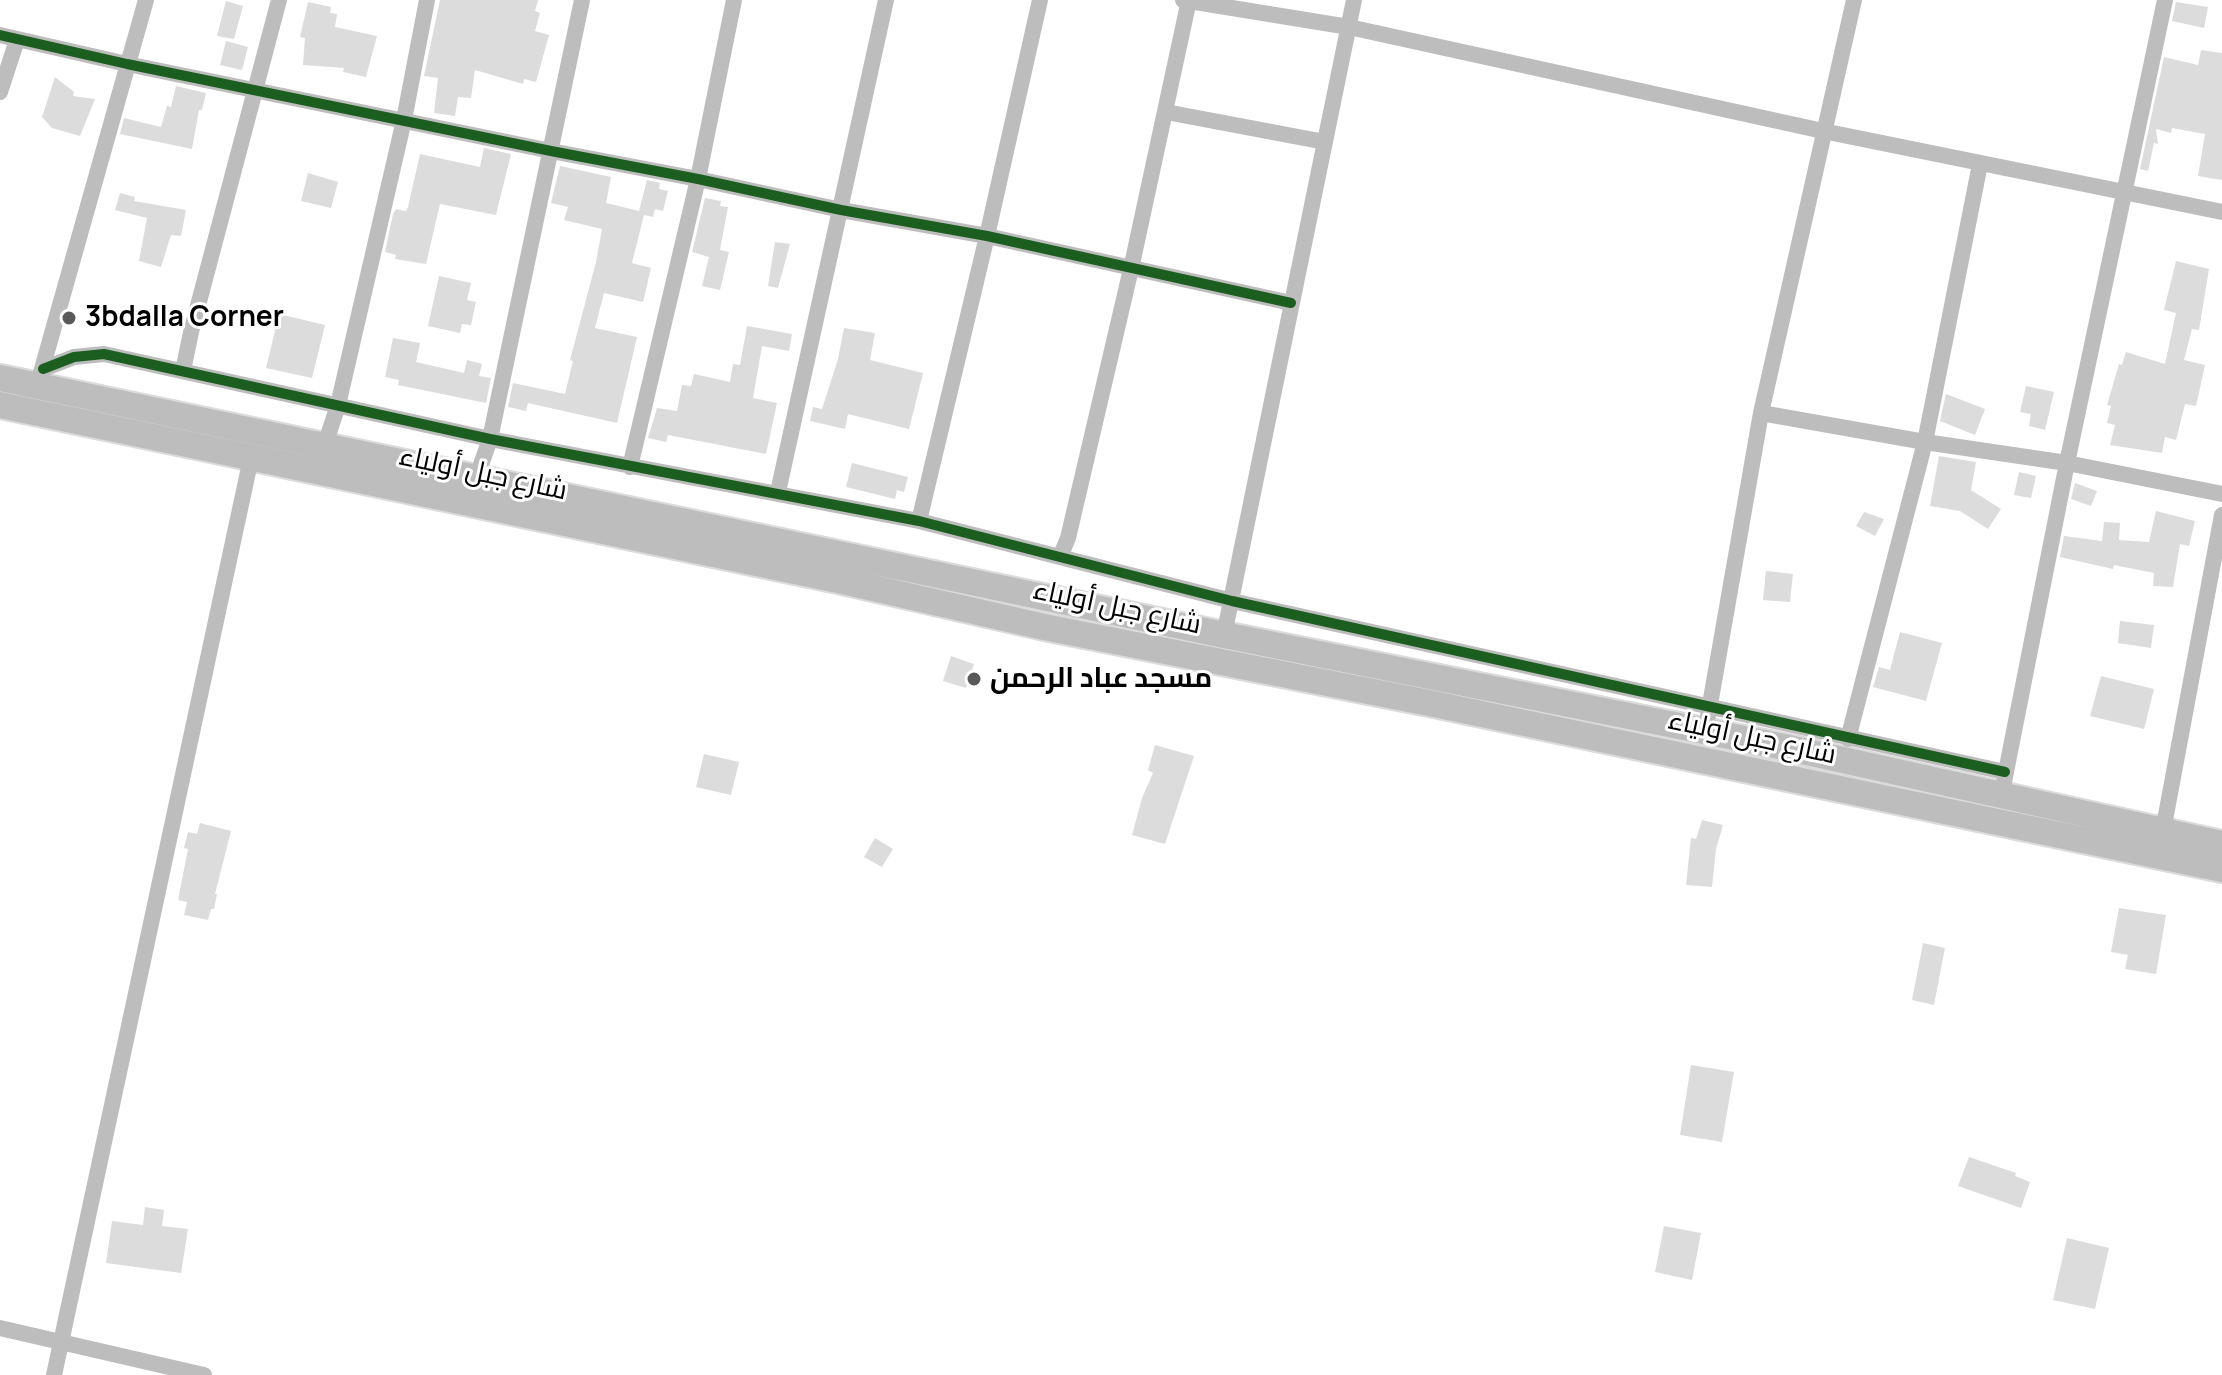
<!DOCTYPE html>
<meta charset="utf-8">
<style>
body{margin:0}
canvas{display:block;background:#fff}
</style>
<canvas width="2222" height="1375"></canvas>
<script>
const context = document.querySelector('canvas').getContext('2d');
context.lineJoin = 'round';
function paint(path, color) { context.fillStyle = color; context.fill(path, 'evenodd'); }
const shape = rows => new Path2D(rows.map(r => 'M' + r).join(''));
function stroke(path, color, width, dash) { context.strokeStyle = color; context.lineWidth = width; context.lineCap = dash ? 'butt' : 'round'; context.setLineDash(dash || []); context.stroke(path); }
function write(font, color, halo, rows, align = 'center') {
  context.font = font + ' Manrope,Cairo,sans-serif'; context.lineWidth = 6; context.setLineDash([]); context.textBaseline = 'middle'; context.strokeStyle = halo; context.fillStyle = color; for (const [text, x, y, turn = 0] of rows) {
    context.save(); context.translate(x, y); context.rotate((+turn || 0) * Math.PI / 180); context.textAlign = isNaN(turn) ? turn : align; if (halo) context.strokeText(text, 0, 0); context.fillText(text, 0, 0); context.restore();
  }
}
paint(shape([
 [440,0,538,0,535,11,540,13,535,31,549,35,536,82,524,79,523,84,475,70,471,98,458,97,455,116,434,113,438,78,424,76],
 [226,1,243,6,234,39,217,36],
 [308,2,331,7,330,13,337,14,335,27,377,36,366,77,343,72,344,68,303,65,305,38,300,37],
 [2176,2,2208,7,2204,28,2172,21],
 [226,41,248,47,242,70,220,65],
 [2201,50,2222,53,2222,180,2198,176,2205,134,2172,128,2171,133,2156,129,2158,144,2154,143,2148,171,2140,169,2164,57,2198,65],
 [55,77,74,92,73,96,95,99,80,136,52,128,42,117],
 [176,86,206,93,202,110,199,110,192,149,120,134,124,118,161,127,167,106,171,107],
 [484,148,511,154,496,215,440,204,426,264,395,259,396,255,385,252,393,214,396,209,406,211,408,207,420,154,480,167],
 [560,166,611,177,606,203,639,211,647,180,660,183,659,189,668,191,663,211,655,209,653,217,644,215,632,263,651,268,643,302,604,293,595,328,637,337,617,423,528,403,526,411,508,407,513,383,565,394,573,361,570,360,596,262,602,229,564,220,568,207,551,203],
 [308,173,338,182,331,208,301,201],
 [120,193,135,197,134,201,186,210,181,236,171,235,161,267,139,261,147,218,115,210],
 [705,198,721,201,720,206,728,207,720,250,729,252,720,290,702,286,709,257,692,252],
 [775,242,790,244,778,288,768,286],
 [2176,261,2209,269,2199,330,2192,329,2184,360,2205,365,2196,406,2185,404,2176,440,2165,437,2162,453,2110,445,2115,425,2107,423,2111,406,2107,405,2119,364,2122,365,2126,352,2165,364,2176,313,2164,310],
 [439,276,471,283,467,300,476,302,471,325,462,324,460,333,428,326],
 [279,314,325,325,312,378,266,368],
 [747,326,792,334,789,351,762,346,753,398,777,403,766,454,668,435,666,442,648,438,657,408,677,411,682,385,691,386,694,374,730,382,733,364,740,365],
 [844,328,875,333,870,360,923,373,909,429,848,414,845,429,810,421,813,407,822,409,838,359],
 [393,338,420,343,416,362,464,373,467,360,482,364,479,376,491,378,486,403,398,385,399,380,385,377],
 [2026,386,2054,392,2045,430,2029,426,2031,414,2020,412],
 [1946,394,1985,409,1975,435,1940,421],
 [1939,456,1976,462,1971,490,2001,509,1988,529,1960,511,1930,506],
 [852,463,908,477,904,492,897,490,895,499,846,487],
 [2019,472,2036,476,2031,498,2014,495],
 [2075,483,2097,491,2091,506,2071,499],
 [2156,511,2195,521,2189,546,2180,544,2173,587,2153,586,2154,573,2114,565,2113,569,2060,557,2064,536,2102,541,2104,522,2120,523,2119,540,2149,542],
 [1864,512,1884,519,1875,536,1856,526],
 [1766,571,1793,574,1790,602,1763,600],
 [2120,621,2154,625,2151,648,2118,643],
 [1900,632,1942,643,1926,701,1873,687,1879,667,1890,670],
 [951,656,974,664,966,688,943,681],
 [2101,676,2154,689,2144,729,2090,716],
 [1155,745,1194,756,1165,844,1132,835,1142,798,1153,773,1148,770],
 [704,754,739,762,731,795,696,787],
 [1702,820,1723,825,1716,849,1712,887,1686,885,1691,838,1696,839],
 [200,823,231,831,215,894,217,894,214,909,211,909,208,920,184,915,187,902,178,900,188,849,184,848,188,832,197,834],
 [875,838,893,849,882,867,864,857],
 [2119,908,2166,915,2156,974,2125,969,2128,955,2111,952],
 [1923,943,1945,948,1934,1005,1912,1000],
 [1691,1065,1734,1072,1722,1142,1680,1135],
 [1969,1157,2016,1173,2015,1176,2030,1182,2021,1208,1958,1186],
 [145,1207,164,1210,162,1226,188,1229,181,1273,106,1263,112,1221,143,1225],
 [1664,1226,1701,1233,1692,1280,1655,1272],
 [2067,1238,2109,1248,2095,1309,2053,1300]
]), '#dcdcdc');
const primary = shape([
 [0,378,1224,635,1789,748,2222,844],
 [0,405,838,580,1044,627,1434,704,2222,869]
]);
stroke(primary, '#dbdbdb', 30);
stroke(shape([
 [1183,0,1349,27,1823,131,2222,212],
 [0,35,127,64,551,151,698,179,841,210,987,236,1291,303],
 [0,92,17,40],
 [1166,112,1325,142],
 [43,369,74,357,104,354,490,439,919,521,1232,601,2005,772],
 [183,371,191,332,279,0],
 [40,376,146,0],
 [1761,413,1925,442,2067,463,2222,494],
 [324,448,338,405,404,120,427,0],
 [630,467,698,179,734,0],
 [476,479,490,439,582,0],
 [778,492,886,0],
 [919,521,987,236,1040,0],
 [1060,557,1068,538,1131,269,1189,0],
 [1224,635,1354,0],
 [1708,716,1761,413,1854,0],
 [1848,739,1925,442,1980,164],
 [2004,782,2067,463,2165,0],
 [2163,831,2222,515],
 [0,1328,204,1375],
 [54,1375,251,458]
]), '#bdbdbd', 16);
stroke(primary, '#bdbdbd', 26);
stroke(shape([
 [0,35,127,64,551,151,698,179,841,210,987,236,1291,303],
 [43,369,74,357,104,354,490,439,919,521,1232,601,2005,772]
]), '#1b5e20', 10);
for (const [x, y, r, color] of [
 [69,318,8,"#595959"],
 [974,679,8,"#595959"]
]) { const dot = new Path2D(); dot.arc(x, y, r, 0, 2 * Math.PI); context.fillStyle = color; context.fill(dot); stroke(dot, '#fff', 3); }
write('bold 28px', '#000', '#fff', [
 ["3bdalla Corner",85,318],
 ["مسجد عباد الرحمن",990,679]
], 'left');
write('28px', '#000', '#fff', [
 ["شارع جبل أولياء",483,474,12],
 ["شارع جبل أولياء",1117,608,12],
 ["شارع جبل أولياء",1752,738,12]
]);
</script>
